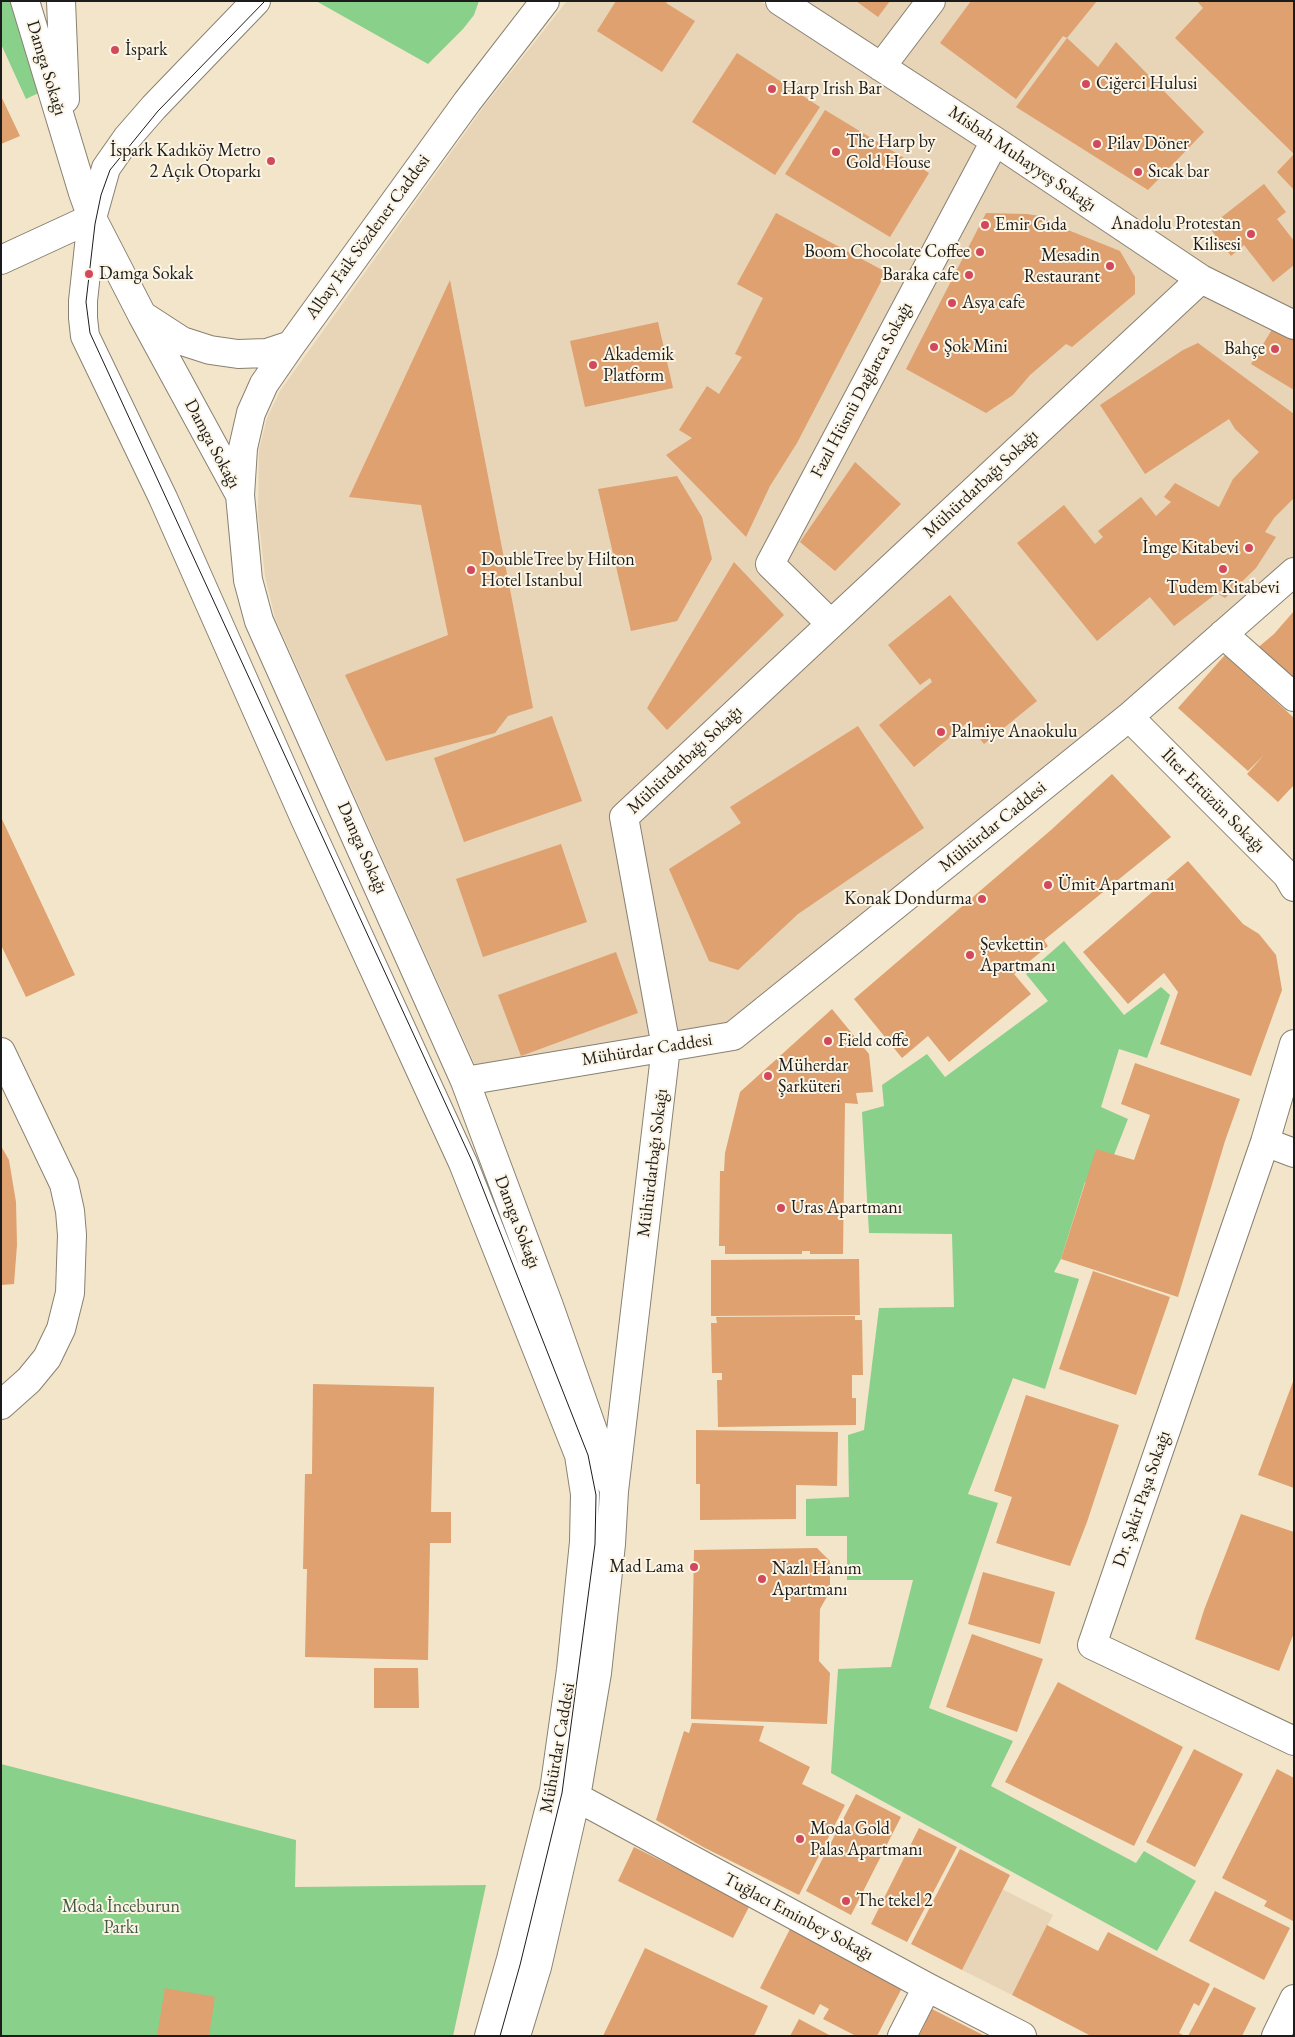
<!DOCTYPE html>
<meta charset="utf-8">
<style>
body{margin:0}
#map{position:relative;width:1295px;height:2037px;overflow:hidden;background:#f3e5c9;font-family:"EB Garamond",serif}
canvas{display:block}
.frame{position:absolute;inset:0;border:2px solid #1c1c1c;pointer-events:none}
</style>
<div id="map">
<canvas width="1295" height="2037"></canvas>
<div class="frame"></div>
</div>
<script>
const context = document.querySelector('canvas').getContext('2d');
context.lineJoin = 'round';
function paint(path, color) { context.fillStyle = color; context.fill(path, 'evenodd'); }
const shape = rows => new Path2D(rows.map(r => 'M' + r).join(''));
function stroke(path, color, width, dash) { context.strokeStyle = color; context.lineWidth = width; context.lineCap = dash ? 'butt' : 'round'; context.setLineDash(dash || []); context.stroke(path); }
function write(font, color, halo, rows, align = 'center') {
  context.font = font + ' "EB Garamond",serif'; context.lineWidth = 4; context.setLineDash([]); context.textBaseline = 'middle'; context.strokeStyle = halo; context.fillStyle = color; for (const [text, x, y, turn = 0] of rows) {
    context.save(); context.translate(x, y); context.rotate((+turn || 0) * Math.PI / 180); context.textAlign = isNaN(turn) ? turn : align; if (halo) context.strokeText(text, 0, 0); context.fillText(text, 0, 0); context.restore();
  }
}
paint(shape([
 [567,1,760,1,981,145,760,561,815,624,617,809,654,1038,476,1067,275,618,265,576,258,514,259,450,267,418,280,391,485,105],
 [800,1,919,1,880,53],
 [945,1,1294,1,1294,313,1199,265,897,65],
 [998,157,1184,280,831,610,783,561],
 [1203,291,1294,337,1294,558,1110,721,728,1026,675,1034,635,820],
 [1002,1889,1053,1915,1012,1995,962,1970]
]), '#e8d4b7');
paint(shape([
 [1,1,20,1,49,88,26,99,1,44],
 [316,1,479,1,474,15,463,29,428,64],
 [1064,941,1124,1015,1161,987,1170,995,1147,1058,1119,1049,1101,1107,1128,1119,1101,1188,1085,1182,1061,1259,1054,1272,1079,1279,1045,1389,1013,1378,968,1494,998,1503,929,1708,1013,1741,991,1786,1136,1863,1144,1851,1196,1881,1157,1951,831,1773,838,1669,891,1667,913,1580,847,1580,847,1536,806,1536,806,1499,849,1497,848,1435,864,1430,879,1308,954,1307,952,1234,869,1233,862,1112,884,1106,882,1085,927,1054,945,1077,1048,1001,1026,974],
 [1,1764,296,1840,295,1887,486,1885,453,2036,1,2036]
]), '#89d08b');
paint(shape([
 [616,1,668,1,666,3,695,21,662,72,597,31],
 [856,1,890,1,878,17],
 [971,1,1097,1,1067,38,1063,36,1016,99,940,43],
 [1197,1,1294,1,1294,190,1277,172,1294,154,1175,38,1203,8],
 [1067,38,1098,67,1116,42,1204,132,1148,190,1016,107],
 [737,53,820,107,775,175,692,122],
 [1,96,20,136,1,144],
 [825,110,929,173,890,237,785,174],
 [1264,184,1286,212,1277,219,1294,241,1294,265,1273,282,1244,245,1231,256,1209,227],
 [776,213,886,272,797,443,770,486,746,537,666,455,692,438,679,430,707,386,719,394,742,357,735,354,763,298,737,284],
 [986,213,1027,214,1040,216,1058,226,1120,251,1135,277,1135,294,1072,347,1066,344,1030,375,1013,395,986,413,906,369],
 [450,280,533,708,508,716,495,733,386,761,345,675,448,635,421,505,349,497],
 [658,322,673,388,585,407,570,341],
 [1276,323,1294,333,1294,390,1251,364],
 [1198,343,1294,414,1294,498,1274,518,1265,532,1276,537,1256,568,1225,598,1217,593,1174,626,1150,597,1097,641,1017,543,1064,505,1095,544,1103,537,1098,531,1141,497,1156,516,1171,502,1164,497,1175,483,1219,507,1233,479,1259,452,1235,429,1229,419,1145,474,1100,405,1183,350],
 [855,462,901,504,835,571,800,542],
 [677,476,702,517,712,559,677,621,631,631,598,489],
 [734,562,784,615,667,730,647,708],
 [950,595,1037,701,984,744,967,723,914,767,879,725,932,682,930,678,920,685,888,645],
 [1294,611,1294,683,1255,650,1274,634],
 [1225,655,1294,718,1294,785,1278,802,1247,774,1264,755,1248,771,1178,708],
 [552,716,582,801,464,842,434,758],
 [858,726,924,828,798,914,738,970,709,961,669,869,741,823,730,807],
 [1112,774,1171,837,1044,940,1048,946,1014,974,1031,994,949,1062,928,1036,902,1058,854,999,1051,830],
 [1,817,75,975,26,997,1,945],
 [561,844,587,922,483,957,456,879],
 [1188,861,1243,924,1259,934,1276,955,1282,990,1251,1076,1160,1044,1178,992,1164,973,1128,1004,1083,952],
 [616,952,638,1013,521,1056,498,995],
 [832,1009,869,1054,873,1092,856,1093,858,1104,845,1103,843,1254,810,1254,810,1251,802,1251,802,1254,725,1254,725,1246,719,1246,720,1171,724,1171,725,1153,740,1092],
 [1135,1063,1240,1099,1225,1141,1178,1297,1061,1259,1096,1149,1134,1160,1150,1115,1121,1104],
 [1,1146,9,1160,16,1202,17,1245,14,1284,1,1285],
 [859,1259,860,1315,711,1316,711,1260],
 [1093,1271,1170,1297,1136,1395,1059,1369],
 [855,1316,855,1320,862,1320,863,1375,852,1375,852,1398,856,1398,856,1425,718,1427,717,1380,722,1380,722,1373,712,1373,711,1323,717,1323,716,1317],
 [1294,1379,1294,1488,1258,1475],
 [313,1384,434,1387,431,1512,451,1512,451,1543,430,1543,428,1660,305,1657,307,1569,303,1569,305,1474,312,1474],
 [1026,1395,1119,1425,1087,1522,1070,1566,996,1543,1012,1497,994,1491],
 [696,1430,838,1432,837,1486,796,1485,796,1519,700,1520,700,1484,696,1484],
 [1241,1514,1294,1532,1294,1633,1279,1671,1195,1639,1204,1610],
 [817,1548,830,1561,830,1591,820,1609,819,1661,830,1673,827,1724,691,1719,694,1550],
 [983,1572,1055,1592,1040,1644,968,1624],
 [972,1634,1043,1659,1017,1732,946,1707],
 [374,1668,418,1668,419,1708,374,1708],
 [1058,1682,1183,1747,1134,1846,1005,1782],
 [692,1723,764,1726,759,1741,810,1767,802,1784,845,1805,799,1895,705,1848,656,1820,684,1731,689,1733],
 [1194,1749,1243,1774,1195,1867,1146,1842],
 [1277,1769,1294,1778,1293,1921,1264,1906,1267,1901,1222,1878],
 [856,1794,901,1817,851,1915,806,1891],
 [919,1828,957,1847,907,1942,871,1924],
 [634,1847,750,1905,733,1938,618,1881],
 [960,1849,1010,1875,962,1970,911,1944],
 [1215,1891,1290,1928,1264,1980,1189,1941],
 [1047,1925,1098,1951,1108,1932,1210,1984,1199,2006,1194,2003,1179,2033,1185,2036,1091,2036,1012,1995],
 [790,1929,903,1986,877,2036,856,2036,823,2019,829,2009,820,2004,814,2015,760,1988],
 [645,1948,768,2006,754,2036,603,2036],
 [1214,1987,1256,2008,1242,2036,1188,2036],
 [165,1988,215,1997,209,2036,157,2036],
 [932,2009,985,2036,919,2036],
 [799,2019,831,2036,790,2036]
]), '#dea16f');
const minor = shape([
 [25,1,83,193,92,218,142,315,240,495,248,580,259,621,465,1081,549,1306,612,1485],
 [61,1,65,99],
 [256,1,154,107,127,138,106,168,92,218,83,301,83,318,85,336,163,498,305,819,463,1163,579,1455,585,1494,584,1542,571,1670,554,1791,511,1959,489,2036],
 [780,1,995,141,1201,279,1294,325],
 [881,67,931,1],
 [1,260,92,218],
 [145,317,182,341,210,350,238,354,267,353,291,345],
 [240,495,243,448,251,413,264,384,291,345,467,102,545,1],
 [831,624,770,564,995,141],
 [1223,634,1294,697],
 [1129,717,1287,875,1294,887],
 [1294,1044,1265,1142,1092,1645,1294,1741],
 [1,1052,64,1184,70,1211,72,1235,70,1293,61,1329,47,1358,29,1380,1,1405],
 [465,1081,733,1036,1129,717,1294,572],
 [1265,1142,1294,1153],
 [576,1797,927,1987,1022,2036],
 [516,2036,537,1967,576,1797,597,1673,611,1544,614,1491,666,1047,624,817,1201,279],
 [902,2036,927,1987],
 [1276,2036,1294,1999]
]);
stroke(minor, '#888072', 30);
stroke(minor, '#fff', 28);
stroke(shape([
 [265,1,158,111,110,170,101,195,95,224,86,302,90,333,472,1161,588,1455,596,1495,595,1544,562,1793,520,1965,500,2036]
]), '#1c1c1c', 1);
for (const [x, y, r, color] of [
 [115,50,5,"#d1495b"],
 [1086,84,5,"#d1495b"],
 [772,89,5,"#d1495b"],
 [1097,144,5,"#d1495b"],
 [836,152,5,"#d1495b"],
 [271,161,5,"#d1495b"],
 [1138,172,5,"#d1495b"],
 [985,225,5,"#d1495b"],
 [1251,234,5,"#d1495b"],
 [980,252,5,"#d1495b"],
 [1110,266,5,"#d1495b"],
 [89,274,5,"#d1495b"],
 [969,275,5,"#d1495b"],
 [952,303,5,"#d1495b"],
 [934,347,5,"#d1495b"],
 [1275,349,5,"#d1495b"],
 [593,365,5,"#d1495b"],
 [1249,548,5,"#d1495b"],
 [1223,569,5,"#d1495b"],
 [471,570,5,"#d1495b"],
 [941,732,5,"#d1495b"],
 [1048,885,5,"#d1495b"],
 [982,899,5,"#d1495b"],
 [970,955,5,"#d1495b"],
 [828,1041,5,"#d1495b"],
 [768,1076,5,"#d1495b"],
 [781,1208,5,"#d1495b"],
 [694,1567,5,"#d1495b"],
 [762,1579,5,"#d1495b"],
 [800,1839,5,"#d1495b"],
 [846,1901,5,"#d1495b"]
]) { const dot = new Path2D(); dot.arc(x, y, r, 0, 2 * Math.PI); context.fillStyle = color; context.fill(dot); stroke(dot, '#fcf5e5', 2); }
write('18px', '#1c1c1c', '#fcf5e5', [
 ["İspark",125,50],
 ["Ciğerci Hulusi",1096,84],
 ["Harp Irish Bar",782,89],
 ["The Harp by",846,142],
 ["Gold House",846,163],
 ["Pilav Döner",1107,144],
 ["İspark Kadıköy Metro",261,151,"right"],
 ["2 Açık Otoparkı",261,172,"right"],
 ["Sıcak bar",1148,172],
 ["Anadolu Protestan",1241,224,"right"],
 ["Kilisesi",1241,245,"right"],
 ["Emir Gıda",995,225],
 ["Boom Chocolate Coffee",970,252,"right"],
 ["Mesadin",1100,256,"right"],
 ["Restaurant",1100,277,"right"],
 ["Damga Sokak",99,274],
 ["Baraka cafe",959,275,"right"],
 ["Asya cafe",962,303],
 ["Şok Mini",944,347],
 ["Bahçe",1265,349,"right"],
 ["Akademik",603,355],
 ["Platform",603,376],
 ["İmge Kitabevi",1239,548,"right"],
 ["DoubleTree by Hilton",481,560],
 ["Hotel Istanbul",481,581],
 ["Tudem Kitabevi",1223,588,"center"],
 ["Palmiye Anaokulu",951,732],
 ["Ümit Apartmanı",1058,885],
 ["Konak Dondurma",972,899,"right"],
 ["Şevkettin",980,945],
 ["Apartmanı",980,966],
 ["Field coffe",838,1041],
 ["Müherdar",778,1066],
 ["Şarküteri",778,1087],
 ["Uras Apartmanı",791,1208],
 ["Mad Lama",684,1567,"right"],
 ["Nazlı Hanım",772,1569],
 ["Apartmanı",772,1590],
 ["Moda Gold",810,1829],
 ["Palas Apartmanı",810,1850],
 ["The tekel 2",856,1901]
], 'left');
write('18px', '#1c1c1c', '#fcf5e5', [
 ["Damga Sokağı",46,68,73],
 ["Misbah Muhayyeş Sokağı",1022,159,34],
 ["Albay Faik Sözdener Caddesi",368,237,-54],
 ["Fazıl Hüsnü Dağlarca Sokağı",862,390,-62],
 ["Damga Sokağı",212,444,62],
 ["Mühürdarbağı Sokağı",981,484,-43],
 ["Mühürdarbağı Sokağı",685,760,-43],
 ["İlter Ertüzün Sokağı",1213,801,45],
 ["Mühürdar Caddesi",993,827,-39],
 ["Damga Sokağı",362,848,66],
 ["Mühürdar Caddesi",647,1050,-9],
 ["Mühürdarbağı Sokağı",653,1163,-83],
 ["Damga Sokağı",517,1222,69],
 ["Dr. Şakir Paşa Sokağı",1142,1499,-71],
 ["Mühürdar Caddesi",558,1748,-80],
 ["Tuğlacı Eminbey Sokağı",798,1917,28]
]);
write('18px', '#425b43', '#fcf5e5', [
 ["Moda İnceburun",121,1907],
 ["Parkı",121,1928]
]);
</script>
